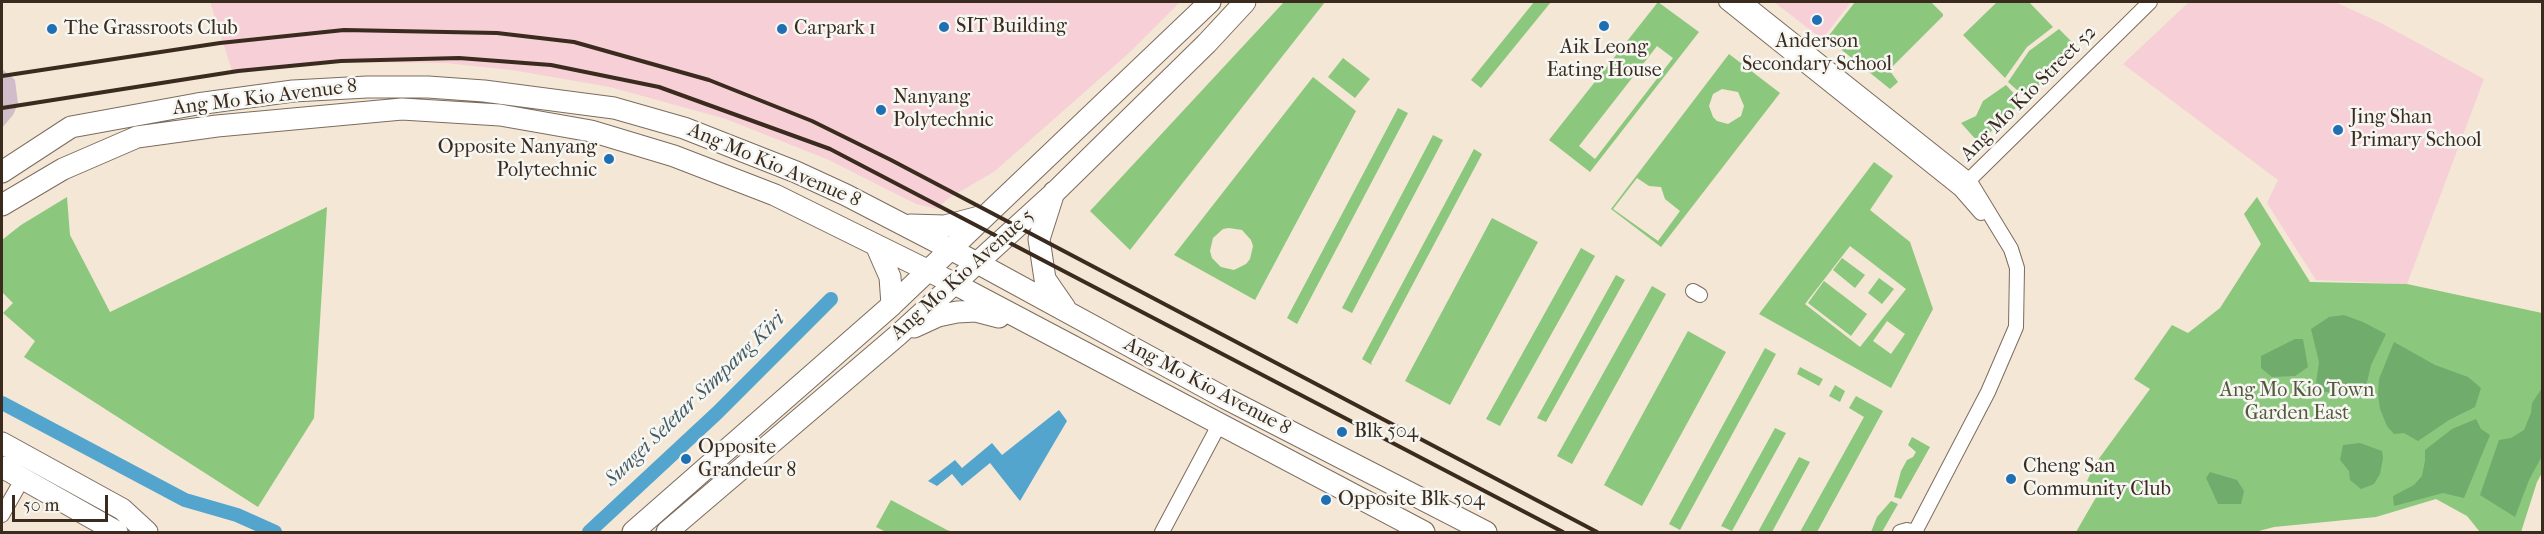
<!DOCTYPE html>
<style>
body{margin:0}
#map{position:relative;width:2544px;height:534px;overflow:hidden;background:#f4e7d5;font-family:"IM FELL French Canon",serif}
canvas{display:block}
.frame{position:absolute;inset:0;border:3px solid #3b2a1e;pointer-events:none}
.scale{position:absolute;left:12px;top:495px;width:96px;height:27px;box-sizing:border-box;border:3px solid #3b2a1e;border-top:0;padding-left:8px;font-size:18px;line-height:21px;white-space:nowrap;color:#3b2a1e;-webkit-text-stroke:4px #f6f6f2;paint-order:stroke}
</style>
<div id="map">
<canvas width="2544" height="534"></canvas>
<div class="frame"></div>
<div class="scale">50 m</div>
</div>
<script>
const context = document.querySelector('canvas').getContext('2d');
context.lineJoin = 'round';
function paint(path, color) { context.fillStyle = color; context.fill(path, 'evenodd'); }
const shape = rows => new Path2D(rows.map(r => 'M' + r).join(''));
function stroke(path, color, width, dash) { context.strokeStyle = color; context.lineWidth = width; context.lineCap = dash ? 'butt' : 'round'; context.setLineDash(dash || []); context.stroke(path); }
function write(font, color, halo, rows, align = 'center') {
  context.font = font + ' "IM FELL French Canon",serif'; context.lineWidth = 5; context.setLineDash([]); context.textBaseline = 'middle'; context.strokeStyle = halo; context.fillStyle = color; for (const [text, x, y, turn = 0] of rows) {
    context.save(); context.translate(x, y); context.rotate((+turn || 0) * Math.PI / 180); context.textAlign = isNaN(turn) ? turn : align; if (halo) context.strokeText(text, 0, 0); context.fillText(text, 0, 0); context.restore();
  }
}
paint(shape([
 [210,2,1180,2,1130,52,995,171,946,200,938,209,916,204,829,160,726,119,610,87,512,70,446,63,336,62,233,74],
 [1774,2,1851,2,1822,39],
 [2189,2,2335,2,2381,23,2484,79,2407,284,2316,280,2267,203,2278,180,2123,64]
]), '#f6cfd7');
paint(shape([
 [2,69,15,80,18,104,13,115,2,128]
]), '#d1bdc9');
paint(shape([
 [1284,2,1325,2,1130,250,1090,211],
 [1534,2,1551,2,1481,88,1471,80],
 [1658,2,1699,32,1590,172,1549,140],
 [1657,46,1673,58,1595,159,1579,146],
 [1855,2,1931,2,1943,14,1943,16,1892,67,1890,71,1898,82,1890,89,1827,38],
 [1997,2,2029,2,2053,27,2027,47,2005,78,1963,35],
 [2059,29,2075,45,2072,54,2026,98,2008,82,2029,51],
 [1729,54,1780,93,1661,247,1611,209],
 [1722,89,1738,92,1744,106,1741,116,1728,124,1717,121,1713,117,1709,106,1713,94],
 [1637,178,1649,186,1661,187,1665,199,1680,211,1658,241,1613,209],
 [1343,58,1370,79,1355,98,1328,77],
 [1313,77,1356,111,1255,300,1174,255],
 [1229,228,1242,230,1251,240,1253,246,1250,259,1246,264,1234,270,1221,267,1212,258,1210,251,1213,238,1223,229],
 [2006,85,2022,102,1979,143,1961,123,1976,116,1983,101],
 [1398,108,1408,113,1297,324,1287,318],
 [1433,135,1443,140,1352,313,1342,308],
 [1474,149,1482,154,1371,363,1372,365,1362,359],
 [1874,162,1893,176,1870,210,1910,242,1933,309,1891,388,1759,314],
 [1850,246,1906,289,1860,347,1805,304],
 [1887,321,1905,334,1891,354,1873,341],
 [67,197,70,235,110,312,327,207,314,418,258,507,24,357,35,341,3,313,13,303,2,292,2,240,21,225],
 [2257,197,2310,282,2407,284,2542,313,2542,473,2537,482,2521,532,2480,532,2467,516,2436,499,2376,517,2274,527,2255,532,2076,532,2102,487,2087,481,2095,464,2150,389,2134,379,2172,325,2188,333,2220,308,2261,244,2244,214],
 [1492,218,1538,242,1450,405,1405,381],
 [1581,248,1595,256,1500,426,1486,419],
 [1842,258,1865,275,1855,288,1833,270],
 [1616,275,1625,280,1546,422,1537,418],
 [1879,278,1894,289,1882,304,1868,293],
 [1824,281,1867,314,1851,336,1808,303],
 [1652,286,1666,294,1572,464,1557,456],
 [1688,331,1726,352,1642,506,1604,485],
 [1765,348,1776,354,1680,530,1669,524],
 [1800,367,1823,379,1819,386,1797,374],
 [1835,385,1845,391,1840,402,1829,396],
 [1856,396,1883,411,1817,532,1800,532,1864,417,1849,408],
 [1775,428,1786,433,1732,531,1721,526],
 [1912,437,1930,447,1901,499,1894,497,1901,471,1907,460,1913,457,1916,452,1908,445],
 [1799,457,1810,462,1772,532,1758,532],
 [891,500,947,530,953,532,886,532,876,527],
 [1891,501,1898,504,1882,532,1871,532,1877,517]
]), '#8bc77c');
paint(shape([
 [2344,315,2363,322,2386,334,2371,365,2364,395,2315,391,2319,362,2311,329,2329,317],
 [2295,339,2303,339,2308,367,2295,376,2272,377,2261,368,2261,356],
 [2394,342,2435,365,2468,377,2481,388,2475,407,2449,420,2418,441,2404,433,2394,434,2387,426,2380,409,2378,394,2379,379],
 [2542,388,2542,456,2529,480,2515,517,2480,495,2499,440,2511,438,2524,430,2531,413,2532,403],
 [2476,419,2481,429,2490,435,2464,498,2443,493,2394,506,2393,496,2414,485,2422,476,2425,461,2425,450,2452,429],
 [2360,443,2382,451,2383,458,2380,474,2374,484,2361,489,2350,480,2349,471,2340,460,2343,445],
 [2210,472,2237,480,2244,491,2241,504,2218,504,2206,478]
]), '#70ac6c');
paint(shape([
 [1059,410,1067,421,1020,501,990,463,962,486,952,474,937,486,928,481,955,460,962,468,992,443,1002,455]
]), '#53a5ce');
stroke(shape([
 [2,403,185,500,237,515,275,532],
 [589,532,717,413,831,299]
]), '#53a5ce', 14);
const street = shape([
 [1726,2,1960,189,1981,213],
 [1745,2,1969,180,2011,249,2017,268,2016,327,1988,392,1915,532],
 [1964,185,2150,2],
 [1693,291,1700,295],
 [2,515,23,478],
 [1162,532,1219,425],
 [1900,532,1907,530,1914,532]
]);
const primary = shape([
 [2,172,71,127,197,104,293,91,367,87,428,87,484,91,614,108,684,128,796,172,846,195,983,266,1225,398,1486,532],
 [1054,192,1039,239,1045,279,1065,308],
 [2,205,63,169,137,137,217,126,402,109,500,115,591,131,674,156,775,195,953,283,1424,532],
 [910,225,945,226,983,216],
 [876,245,890,277,892,305],
 [914,327,938,316,957,312,976,311,999,317],
 [2,443,122,509,147,532],
 [2,467,117,532],
 [633,532,892,305,1210,2],
 [667,532,898,335,1055,192,1207,43,1245,2]
]);
stroke(street, '#7c6c5e', 16);
stroke(primary, '#7c6c5e', 23);
stroke(street, '#fff', 14);
stroke(primary, '#fff', 21);
stroke(shape([
 [2,76,220,43,344,30,497,33,574,42,709,80,812,121,891,160,1597,532],
 [2,108,238,71,341,61,459,58,551,65,659,87,830,149,1563,532]
]), '#3b2a1e', 4);
for (const [x, y, r, color] of [
 [1817,20,6,"#1f6fb2"],
 [1604,26,6,"#1f6fb2"],
 [944,27,6,"#1f6fb2"],
 [52,29,6,"#1f6fb2"],
 [782,29,6,"#1f6fb2"],
 [881,110,6,"#1f6fb2"],
 [2338,130,6,"#1f6fb2"],
 [609,159,6,"#1f6fb2"],
 [1342,432,6,"#1f6fb2"],
 [686,459,6,"#1f6fb2"],
 [2011,479,6,"#1f6fb2"],
 [1326,500,6,"#1f6fb2"]
]) { const dot = new Path2D(); dot.arc(x, y, r, 0, 2 * Math.PI); context.fillStyle = color; context.fill(dot); stroke(dot, '#f6f6f2', 2); }
write('20px', '#3b2a1e', '#f6f6f2', [
 ["SIT Building",956,27],
 ["The Grassroots Club",64,29],
 ["Carpark 1",794,29],
 ["Anderson",1817,42,"center"],
 ["Secondary School",1817,65,"center"],
 ["Aik Leong",1604,48,"center"],
 ["Eating House",1604,71,"center"],
 ["Nanyang",893,98],
 ["Polytechnic",893,121],
 ["Jing Shan",2350,118],
 ["Primary School",2350,141],
 ["Opposite Nanyang",597,148,"right"],
 ["Polytechnic",597,171,"right"],
 ["Blk 504",1354,432],
 ["Opposite",698,448],
 ["Grandeur 8",698,471],
 ["Cheng San",2023,467],
 ["Community Club",2023,490],
 ["Opposite Blk 504",1338,500]
], 'left');
write('20px', '#3b2a1e', '#f6f6f2', [
 ["Ang Mo Kio Street 52",2029,94,-45],
 ["Ang Mo Kio Avenue 8",265,98,-7],
 ["Ang Mo Kio Avenue 8",774,166,23],
 ["Ang Mo Kio Avenue 5",963,275,-42],
 ["Ang Mo Kio Avenue 8",1207,387,28]
]);
write('20px', '#53593a', '#f6f6f2', [
 ["Ang Mo Kio Town",2297,391],
 ["Garden East",2297,414]
]);
write('italic 21px', '#455b64', '#f6f6f2', [
 ["Sungei Seletar Simpang Kiri",695,400,-44]
]);
</script>
